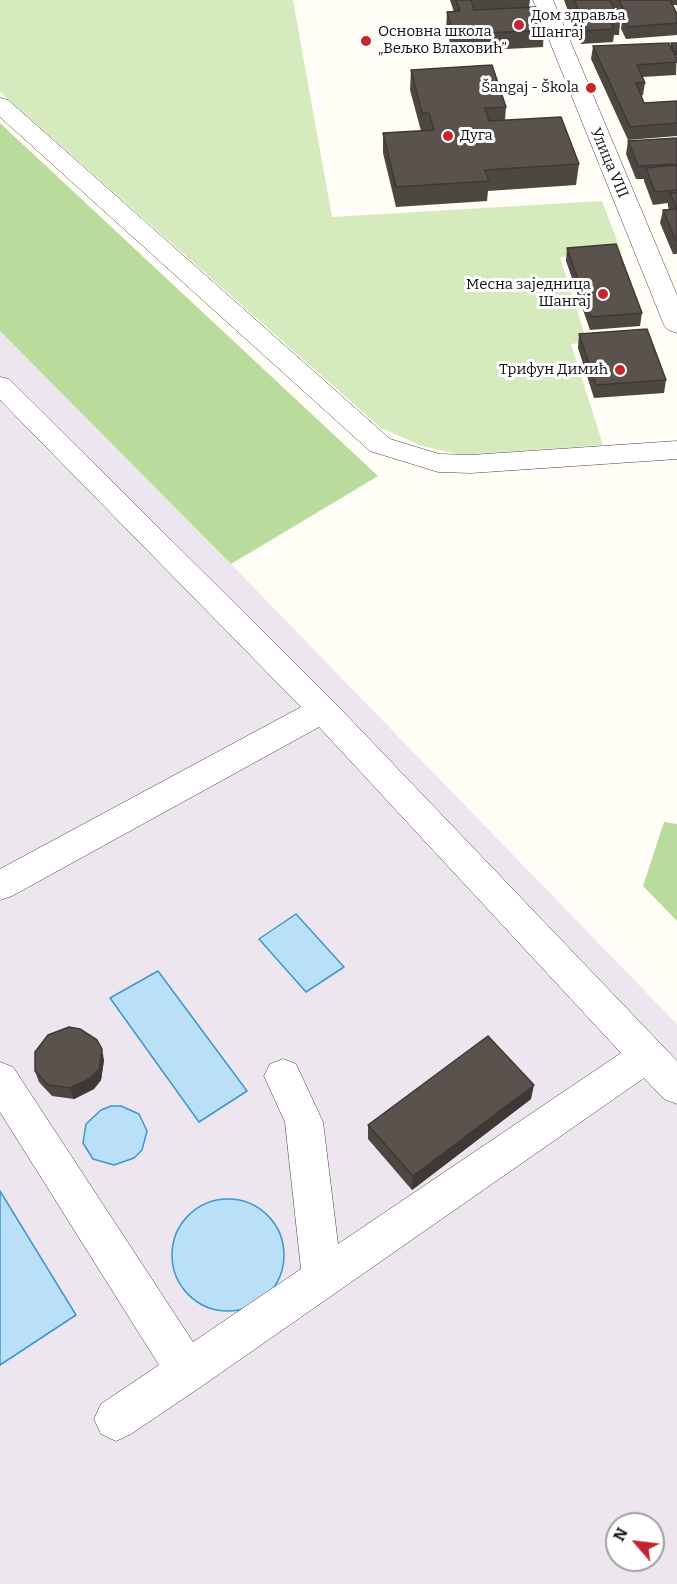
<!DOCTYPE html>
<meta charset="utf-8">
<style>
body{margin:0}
#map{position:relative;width:677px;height:1584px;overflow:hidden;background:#fffdf5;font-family:Bitter,serif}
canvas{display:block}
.north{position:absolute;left:605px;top:1512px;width:60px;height:60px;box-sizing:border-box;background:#fff;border:2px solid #a0a0a0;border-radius:50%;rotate:298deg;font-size:16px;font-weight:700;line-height:24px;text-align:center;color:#111}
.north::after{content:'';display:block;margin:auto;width:21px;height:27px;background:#c4262e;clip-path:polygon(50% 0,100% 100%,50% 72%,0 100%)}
</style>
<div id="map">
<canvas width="677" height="1584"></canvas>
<div class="north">N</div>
</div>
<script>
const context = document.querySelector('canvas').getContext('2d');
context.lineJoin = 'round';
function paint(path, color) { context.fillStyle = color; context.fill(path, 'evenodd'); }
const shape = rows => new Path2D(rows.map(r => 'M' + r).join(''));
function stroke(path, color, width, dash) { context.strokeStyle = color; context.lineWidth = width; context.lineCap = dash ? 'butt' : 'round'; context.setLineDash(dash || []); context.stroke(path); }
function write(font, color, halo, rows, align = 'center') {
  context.font = font + ' Bitter,serif'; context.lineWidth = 6; context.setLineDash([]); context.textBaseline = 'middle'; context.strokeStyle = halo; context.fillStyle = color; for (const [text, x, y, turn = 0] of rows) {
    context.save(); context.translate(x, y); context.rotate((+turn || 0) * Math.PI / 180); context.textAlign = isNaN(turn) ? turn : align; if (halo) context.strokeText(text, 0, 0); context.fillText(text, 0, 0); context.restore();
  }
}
paint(shape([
 [0,331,231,564,677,1024,677,1584,0,1584],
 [617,1524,653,1524,653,1560,617,1560]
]), '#eee6ef');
paint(shape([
 [0,0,293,0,332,217,602,201,622,253,560,257,587,342,571,344,603,445,461,455,422,446,381,428,0,92]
]), '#d5ebbd');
paint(shape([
 [0,123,378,476,231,564,0,331],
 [664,822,677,824,677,921,643,886]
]), '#b9dc9c');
const water = shape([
 [296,914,344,967,306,992,259,939,296,914],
 [158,971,247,1091,199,1122,110,998,158,971],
 [111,1106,121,1106,139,1114,147,1131,142,1150,134,1158,114,1165,93,1159,83,1143,86,1124,101,1110,111,1106],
 [0,1191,76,1315,0,1365,0,1191],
 '172 1255a56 56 0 1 1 112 0a56 56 0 1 1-112 0Z'
]);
paint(water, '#b9e0f7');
stroke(water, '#3f96cf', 1.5);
const minor = shape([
 [533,0,553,0,677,295,677,333,668,330,664,325,533,0],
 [0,98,8,100,390,439,439,454,471,455,677,441,677,459,471,473,438,472,370,451,0,117,0,98],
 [0,377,9,379,334,702,677,1061,677,1104,664,1099,644,1078,202,1386,131,1434,116,1441,101,1434,94,1419,101,1404,159,1365,0,1112,0,1062,13,1067,193,1342,301,1269,285,1122,264,1076,270,1064,283,1059,296,1064,323,1122,338,1244,621,1053,319,727,12,896,0,900,0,869,301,707,0,400,0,377]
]);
stroke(minor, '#444', 1);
paint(minor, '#fff');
paint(shape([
 [450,0,530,0,529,7,544,30,543,47,453,52,446,29,447,12,454,12],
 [564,0,677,0,677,5,672,5,677,14,677,35,626,39,621,29,622,22,616,10,617,8,614,8,620,22,619,35,614,35,613,42,581,44,573,25,575,16,572,11,568,11],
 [671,43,677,43,676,75,642,77,645,83,643,95,641,96,644,103,677,101,677,136,628,140,591,59,593,46,671,46],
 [411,70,506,107,505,120,579,164,576,185,488,191,487,201,396,207,383,153,383,133,421,131,410,90],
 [677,138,677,254,673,254,660,223,663,210,669,210,668,206,668,203,653,205,644,181,644,179,636,179,626,154,628,141],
 [567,248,642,313,640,326,590,330,566,261],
 [579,334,666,380,664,393,594,398,578,348],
 [104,1060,101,1080,94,1089,74,1099,52,1096,39,1082,35,1071],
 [531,1099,412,1190,368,1139,368,1125]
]), '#4d4742');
paint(shape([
 [102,1049,104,1060,101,1080,94,1089,74,1099,70,1088],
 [534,1085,531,1099,412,1190,413,1176]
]), '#3f3936');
const building = shape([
 [456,0,471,0,474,10,536,7,544,30,454,35,447,12,460,11,456,0],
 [574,0,610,0,620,22,611,23,614,29,582,31,575,13,580,13,574,0],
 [619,0,670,0,677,14,677,23,628,27,623,16,627,16,619,0],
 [669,43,677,59,677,62,637,65,645,83,636,83,644,103,677,101,677,123,630,127,593,46,669,43],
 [671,43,677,43,677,55,671,43],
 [492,65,506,107,485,108,489,121,561,117,579,164,485,170,489,181,396,187,383,133,434,130,429,113,422,113,411,70,492,65],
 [677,138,677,164,638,166,628,141,677,138],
 [677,165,677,190,655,192,646,168,677,165],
 [670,193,677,193,677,241,676,241,663,210,677,209,670,193],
 [616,244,642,313,591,317,567,248,616,244],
 [647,329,666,380,596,385,579,334,647,329],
 [69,1027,80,1029,97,1040,102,1049,99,1069,91,1078,70,1088,48,1085,35,1071,35,1052,48,1035,69,1027],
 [488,1036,534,1085,413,1176,368,1125,488,1036]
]);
paint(building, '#5a524d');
stroke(building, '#3f3936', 1.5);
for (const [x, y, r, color] of [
 [519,25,6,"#c4262e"],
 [366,41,6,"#c4262e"],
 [591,88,6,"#c4262e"],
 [448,136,6,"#c4262e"],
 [603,294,6,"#c4262e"],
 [620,370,6,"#c4262e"]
]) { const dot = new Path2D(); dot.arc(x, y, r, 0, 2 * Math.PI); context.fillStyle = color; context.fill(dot); stroke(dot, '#fff', 2); }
write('15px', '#111', '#fff', [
 ["Дом здравља",531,16],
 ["Шангај",531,33],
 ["Основна школа",378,32],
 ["„Вељко Влаховић”",378,49],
 ["Šangaj - Škola",579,88,"right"],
 ["Дуга",460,136],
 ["Месна заједница",591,285,"right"],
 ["Шангај",591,302,"right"],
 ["Трифун Димић",608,370,"right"]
], 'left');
write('15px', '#111', '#fff', [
 ["Улица VIII",609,163,67]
]);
</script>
